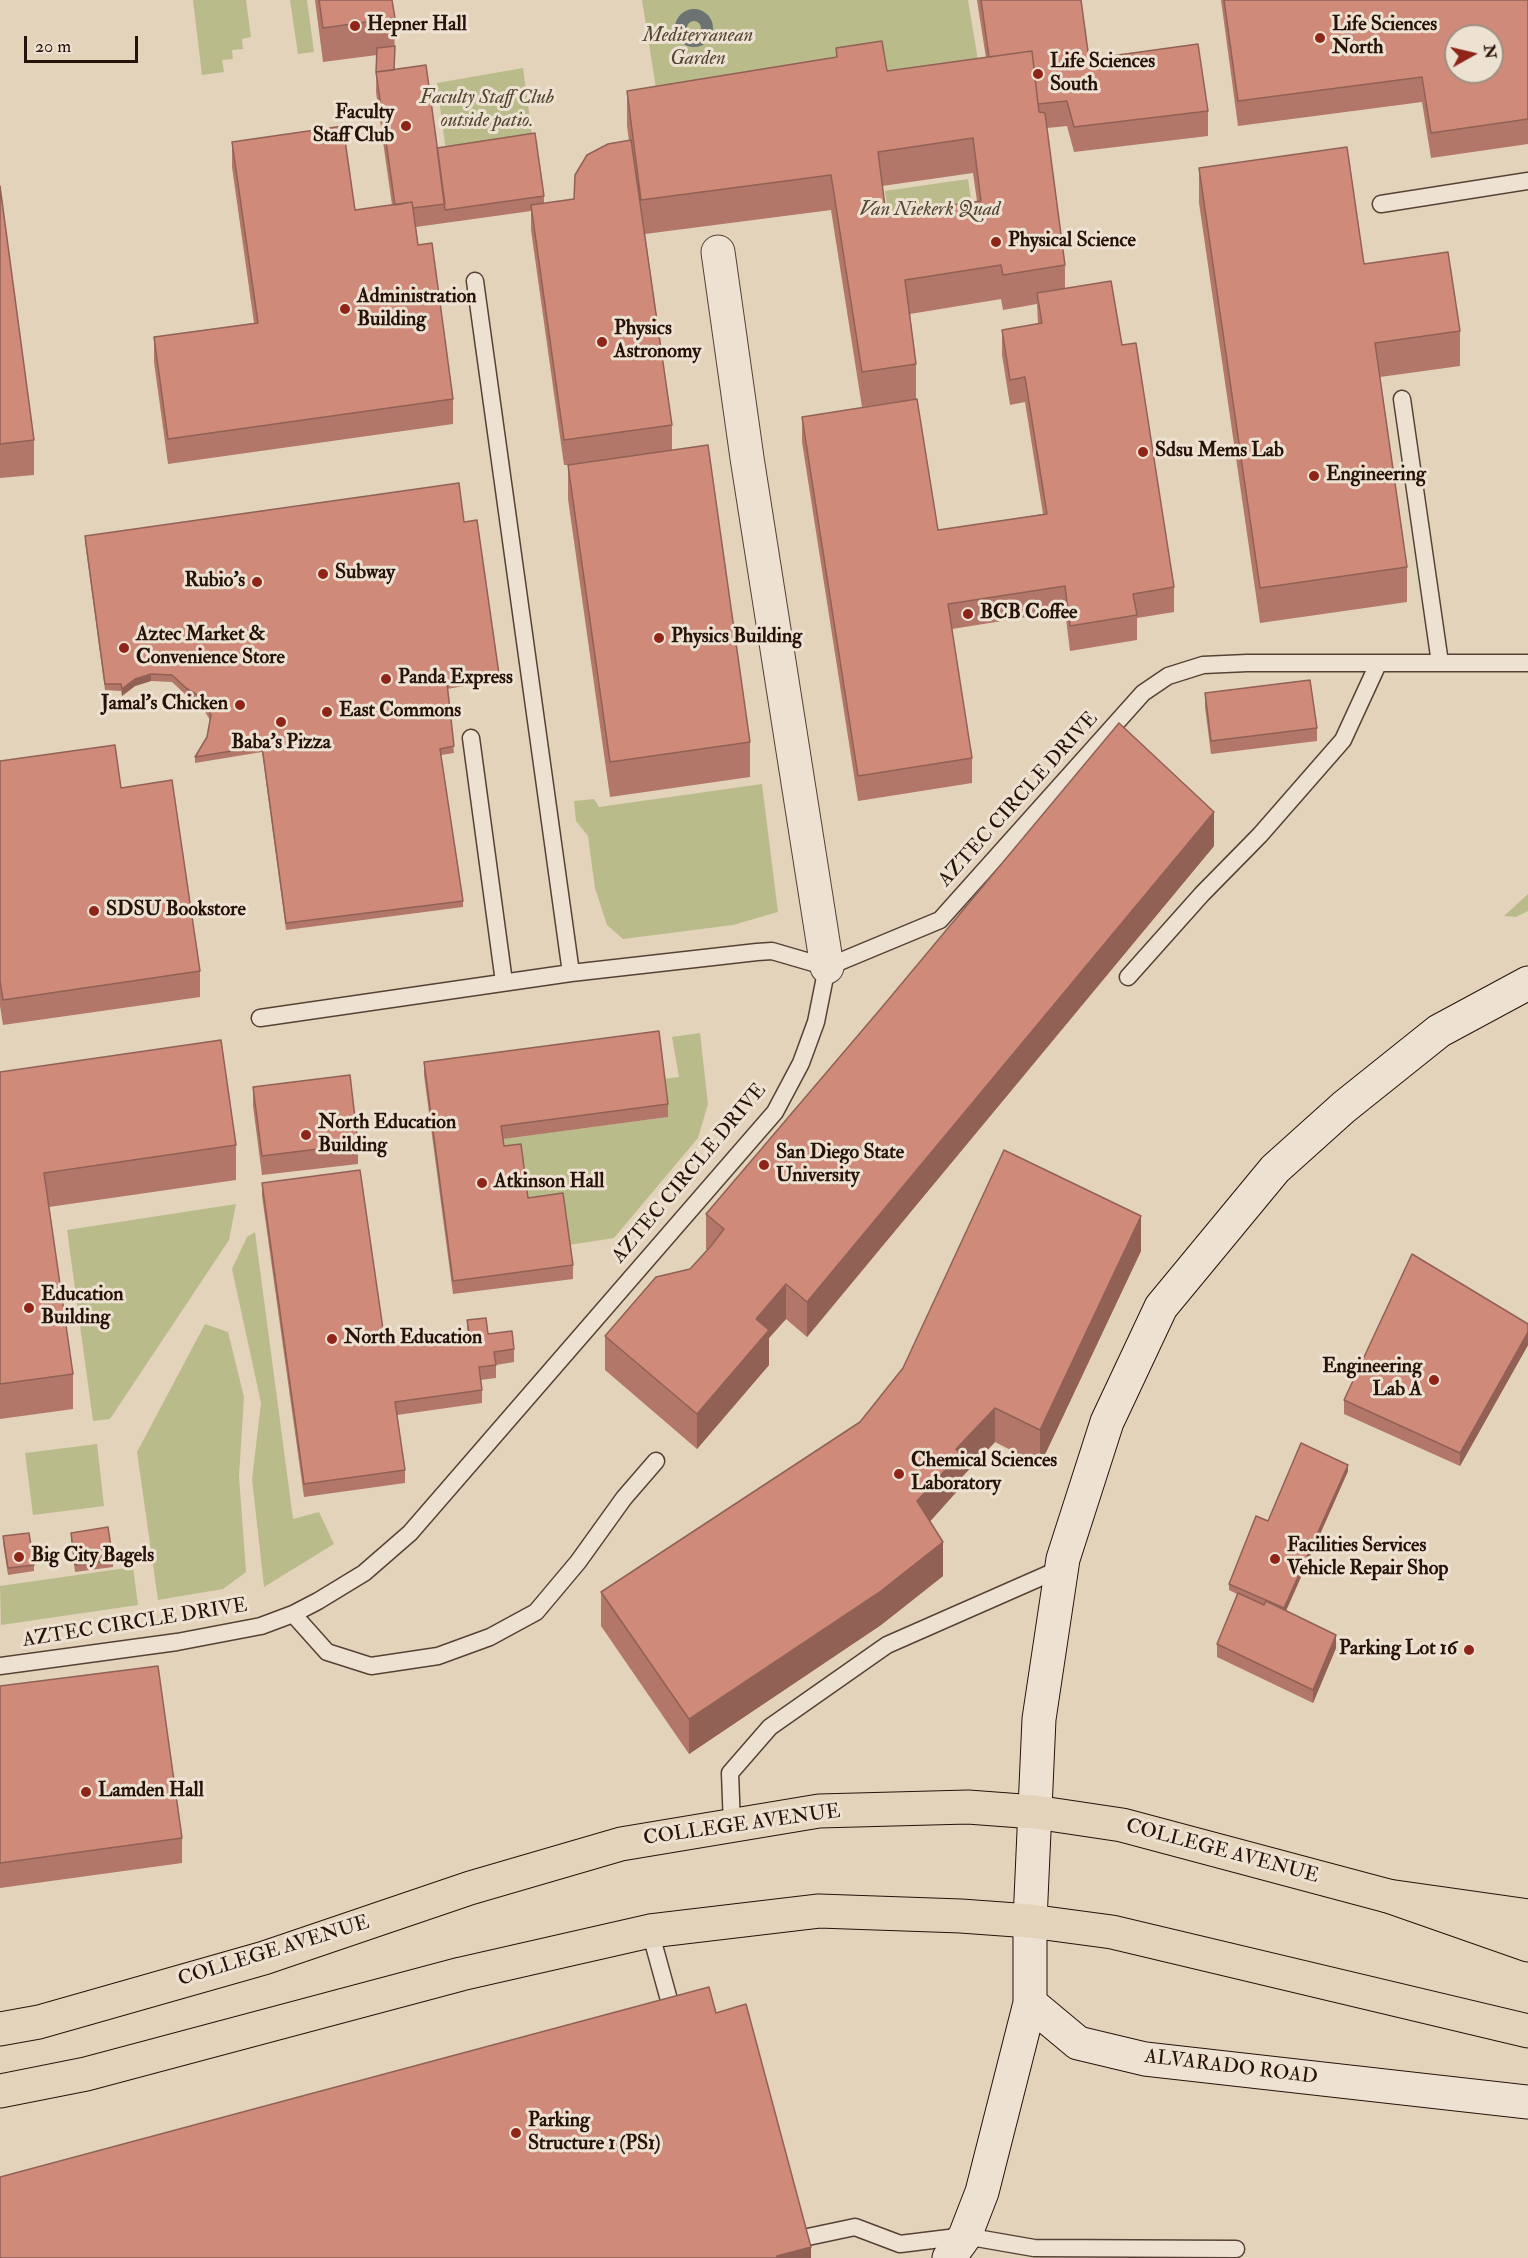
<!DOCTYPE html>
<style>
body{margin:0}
#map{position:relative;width:1528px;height:2258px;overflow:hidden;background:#e3d3ba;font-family:"IM FELL Double Pica",serif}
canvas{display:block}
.north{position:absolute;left:1444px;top:24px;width:60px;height:60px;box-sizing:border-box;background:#ede2d2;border:2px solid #9e8f82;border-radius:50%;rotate:82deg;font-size:16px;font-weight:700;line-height:24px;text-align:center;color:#271209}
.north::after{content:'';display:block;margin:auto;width:21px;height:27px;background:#8f2418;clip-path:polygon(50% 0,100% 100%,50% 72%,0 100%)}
.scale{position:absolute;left:24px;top:36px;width:114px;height:27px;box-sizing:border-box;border:3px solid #271209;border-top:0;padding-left:8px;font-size:18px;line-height:21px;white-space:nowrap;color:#271209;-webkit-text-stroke:4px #ede2d2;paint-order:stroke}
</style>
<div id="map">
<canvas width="1528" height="2258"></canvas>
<div class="north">N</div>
<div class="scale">20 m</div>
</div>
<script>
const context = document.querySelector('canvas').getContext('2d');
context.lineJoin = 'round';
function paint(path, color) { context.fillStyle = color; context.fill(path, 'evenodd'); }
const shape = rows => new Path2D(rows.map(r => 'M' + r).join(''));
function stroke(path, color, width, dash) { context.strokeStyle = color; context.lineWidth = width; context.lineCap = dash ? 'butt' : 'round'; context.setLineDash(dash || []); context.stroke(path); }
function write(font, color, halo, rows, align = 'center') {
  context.font = font + ' "IM FELL Double Pica",serif'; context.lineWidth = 6; context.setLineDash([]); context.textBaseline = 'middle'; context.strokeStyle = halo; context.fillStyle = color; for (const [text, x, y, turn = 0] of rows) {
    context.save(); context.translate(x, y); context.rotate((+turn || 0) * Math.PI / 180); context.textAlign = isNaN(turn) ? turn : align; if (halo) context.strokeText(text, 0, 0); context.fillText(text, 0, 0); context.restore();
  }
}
paint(shape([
 [193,0,246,0,251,37,242,39,243,49,232,50,233,59,222,60,224,72,202,75],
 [290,0,307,0,314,52,298,54],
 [642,0,968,0,982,84,658,101],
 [523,68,533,141,446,152,437,83],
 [968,179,976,231,893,243,885,191],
 [762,784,778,912,733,925,623,939,607,925,595,888,588,836,576,821,574,801,594,799,599,807],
 [1528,894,1528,911,1516,917,1504,916],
 [700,1033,708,1104,698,1138,614,1238,569,1245,528,1211,504,1159,501,1139,668,1117,663,1079,679,1077,672,1037],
 [236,1204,229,1240,110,1419,93,1421,67,1230],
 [255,1232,293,1519,319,1512,334,1544,264,1587,252,1479,261,1403,232,1269,247,1237],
 [205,1324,228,1332,244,1397,239,1476,246,1572,223,1589,158,1600,137,1452],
 [97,1444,104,1506,33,1515,25,1453],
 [133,1567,138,1605,1,1625,0,1586]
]), '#babb8b');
stroke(shape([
 '681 28a13 13 0 1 1 26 0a13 13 0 1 1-26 0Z'
]), '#6b7472', 12);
const lane = shape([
 [1381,204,1528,181],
 [475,281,571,973],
 [1402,399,1440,663],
 [471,738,504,982],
 [1128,977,1202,894,1260,835,1343,740,1378,664],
 [260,1018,571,973,757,952,772,951,827,967],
 [293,1614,327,1652,371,1666,438,1656,490,1637,536,1612,578,1562,624,1498,656,1461],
 [0,1666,177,1642,261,1626,293,1614,318,1601,364,1573,410,1533,775,1112,801,1063,816,1022,827,967,940,920,1143,693,1168,676,1203,665,1247,663,1528,663],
 [732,1826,730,1773,770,1727,887,1645,1062,1568],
 [650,1931,674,2018],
 [803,2238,855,2227,900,2244,965,2236,1034,2248,1236,2249]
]);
const street = shape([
 [718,252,747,458,827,967]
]);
const secondary = shape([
 [1030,2003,1078,2043,1145,2059,1528,2102],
 [949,2258,965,2236,982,2192,1030,2003,1030,1921,1039,1719,1063,1559,1107,1422,1161,1307,1275,1169,1344,1107,1439,1031,1528,983]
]);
const primary = shape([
 [0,2029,39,2022,264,1958,470,1888,621,1844,819,1811,968,1807,1035,1812,1122,1825,1388,1896,1528,1945],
 [0,2091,86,2074,461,1974,650,1931,819,1911,961,1916,1030,1921,1112,1932,1528,2031]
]);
const highway = shape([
 [1388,1896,1528,1916]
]);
stroke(lane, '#564235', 19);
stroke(street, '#564235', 35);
stroke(secondary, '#271209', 35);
stroke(primary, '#271209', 35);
stroke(highway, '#271209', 35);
stroke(lane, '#ede2d2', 16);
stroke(street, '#ede2d2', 33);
stroke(secondary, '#ede2d2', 33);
stroke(primary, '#e3d3ba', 33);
stroke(highway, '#e3d3ba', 33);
paint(shape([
 [315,0,392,0,395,18,394,70,437,148,544,196,544,203,574,199,629,141,627,126,627,91,836,57,836,48,887,71,986,58,977,0,1081,0,1089,59,1208,111,1208,136,1074,152,1067,126,1047,128,1065,265,1065,289,1122,345,1174,587,1174,612,1137,618,1137,640,1070,651,1065,611,952,629,972,758,972,783,858,801,802,442,802,417,938,530,1043,514,1025,402,1010,405,1002,355,1002,330,1038,324,1037,304,1003,310,1001,299,910,314,916,364,916,399,862,407,831,210,645,234,672,425,672,450,750,742,750,777,610,797,568,499,568,465,564,465,531,230,531,211,416,227,418,245,453,399,453,424,168,464,154,362,154,337,254,323,232,167,232,142,355,210,392,205,376,92,377,55,323,62],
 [973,173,977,201,886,214,882,186],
 [1221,0,1528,0,1528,144,1431,158,1422,102,1238,126],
 [1199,168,1364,264,1460,331,1460,366,1380,377,1407,567,1407,602,1260,623,1199,203],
 [0,186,34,440,34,475,0,478],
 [464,522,499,674,499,680,447,689,454,753,441,755,463,901,463,907,286,930,262,752,195,763,195,757,207,737,210,720,199,702,186,695,172,682,151,681,135,686,122,696,121,691,105,690,85,542,85,536],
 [1205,693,1317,728,1317,741,1211,754,1205,707],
 [0,761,121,788,200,971,200,997,3,1025,0,1006],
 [1214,846,807,1337,786,1319,769,1338,769,1365,697,1449,605,1370,605,1336,690,1269,707,1250,706,1249,706,1214],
 [424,1062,668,1104,668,1117,503,1139,504,1146,528,1198,573,1265,573,1279,453,1294,424,1075],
 [0,1072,236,1145,236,1180,49,1207,73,1374,73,1409,0,1419],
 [253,1087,358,1144,358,1164,262,1175,253,1106],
 [262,1183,385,1343,467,1332,467,1320,488,1334,514,1349,514,1362,496,1365,496,1378,480,1380,482,1390,482,1403,397,1415,405,1470,405,1483,304,1497,262,1196],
 [1141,1251,1040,1465,995,1442,960,1479,960,1488,930,1521,943,1576,881,1625,689,1754,601,1626,601,1592],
 [1528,1324,1528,1345,1460,1466,1344,1414,1344,1400],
 [1348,1471,1286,1611,1336,1648,1313,1703,1217,1657,1217,1644,1237,1594,1229,1590,1229,1584,1268,1521],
 [71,1533,113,1560,113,1567,75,1572,71,1539],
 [3,1536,34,1565,34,1571,8,1575,3,1543],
 [0,1686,182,1838,182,1863,0,1888]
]), '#b27769');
paint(shape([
 [151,674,151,681,135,686,122,696,122,689,135,679],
 [1214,812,1214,846,807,1337,807,1302],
 [1141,1216,1141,1251,1040,1465,1040,1430],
 [786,1284,786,1319,769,1338,769,1365,697,1449,697,1414,756,1319],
 [1528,1332,1528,1345,1460,1466,1460,1453],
 [995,1408,995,1442,960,1479,960,1488,917,1536,917,1501,956,1449],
 [1348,1465,1348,1471,1284,1615,1284,1608],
 [943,1542,943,1576,881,1625,689,1754,689,1719],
 [1336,1635,1336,1648,1313,1703,1313,1690],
 [811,2247,811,2258,777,2258,777,2256]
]), '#916155');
const building = shape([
 [319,0,392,0,395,18,323,28,319,0],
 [981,0,1081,0,1089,59,1198,44,1208,111,1074,127,1067,101,1038,104,1032,51,989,57,981,0],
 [1224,0,1528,0,1528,119,1431,133,1422,77,1238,101,1224,0],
 [1456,36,1492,36,1492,72,1456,72,1456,36],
 [882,41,887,71,1032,51,1039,112,1045,113,1065,265,1003,275,1001,265,905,280,916,364,862,372,831,175,641,200,627,91,837,57,836,48,882,41],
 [973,138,981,201,886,214,878,152,973,138],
 [395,46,394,70,376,72,377,48,395,46],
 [426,65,445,204,413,208,412,202,395,205,376,72,426,65],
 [343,126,355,210,412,202,418,245,432,243,453,399,168,439,154,337,258,323,232,142,343,126],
 [535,133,544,196,445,210,437,148,535,133],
 [631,140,672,425,564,440,531,205,574,199,575,175,587,155,608,144,631,140],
 [1347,147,1364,264,1448,252,1460,331,1375,343,1407,567,1260,588,1199,168,1347,147],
 [0,186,34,440,0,444,0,186],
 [1111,281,1122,345,1136,343,1174,587,1133,594,1137,615,1070,626,1065,586,948,604,972,758,858,776,802,417,917,399,938,530,1047,514,1025,377,1010,380,1002,330,1042,323,1037,293,1111,281],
 [708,445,750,742,610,762,568,465,708,445],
 [459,483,464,522,477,520,499,674,447,683,454,746,440,749,463,901,286,923,262,746,195,757,207,737,211,715,199,696,186,688,172,675,151,674,135,679,122,689,121,684,105,684,85,536,459,483],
 [1310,680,1317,728,1211,741,1205,693,1310,680],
 [1119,723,1214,812,807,1302,786,1284,756,1319,769,1330,697,1414,605,1336,656,1277,690,1269,711,1246,724,1229,706,1214,883,1006,1119,723],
 [115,745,121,788,172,780,200,971,3,1000,0,981,0,761,115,745],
 [659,1031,668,1104,501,1126,504,1146,521,1144,528,1198,563,1193,573,1265,453,1281,424,1062,659,1031],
 [221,1040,236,1145,44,1173,73,1374,0,1384,0,1072,221,1040],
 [350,1075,358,1144,262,1156,253,1087,350,1075],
 [1004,1150,1141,1216,1040,1430,995,1408,956,1449,960,1454,917,1501,943,1542,881,1591,689,1719,601,1592,860,1422,903,1368,1004,1150],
 [360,1170,385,1343,469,1332,467,1320,486,1318,488,1334,512,1331,514,1349,494,1352,496,1365,479,1367,482,1390,395,1402,405,1470,304,1484,262,1183,360,1170],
 [1412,1254,1528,1324,1528,1332,1460,1453,1344,1400,1412,1254],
 [1301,1443,1348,1465,1284,1608,1229,1584,1256,1516,1268,1521,1301,1443],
 [108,1527,113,1560,75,1565,71,1533,108,1527],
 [29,1533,34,1565,8,1568,3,1536,29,1533],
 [1238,1593,1264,1605,1266,1601,1336,1635,1313,1690,1217,1644,1238,1593],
 [158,1666,182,1838,0,1863,0,1686,158,1666],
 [709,1987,716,2013,746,2004,811,2247,777,2256,777,2258,0,2258,0,2177,709,1987]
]);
paint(building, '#cf8a7a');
stroke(building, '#916155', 1.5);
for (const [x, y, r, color] of [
 [355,26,6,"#8f2418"],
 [1320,38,6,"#8f2418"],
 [1038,74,6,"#8f2418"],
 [406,126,6,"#8f2418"],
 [996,242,6,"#8f2418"],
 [345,309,6,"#8f2418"],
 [602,342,6,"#8f2418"],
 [1143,452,6,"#8f2418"],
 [1314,476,6,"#8f2418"],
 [323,574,6,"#8f2418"],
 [257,582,6,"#8f2418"],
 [968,614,6,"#8f2418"],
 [659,638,6,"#8f2418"],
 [124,648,6,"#8f2418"],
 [386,679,6,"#8f2418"],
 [240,705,6,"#8f2418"],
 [327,712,6,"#8f2418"],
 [281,722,6,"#8f2418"],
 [94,911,6,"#8f2418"],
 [306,1135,6,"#8f2418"],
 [764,1165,6,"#8f2418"],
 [482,1183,6,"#8f2418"],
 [29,1308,6,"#8f2418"],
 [332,1339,6,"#8f2418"],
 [1434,1380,6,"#8f2418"],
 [899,1474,6,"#8f2418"],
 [19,1557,6,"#8f2418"],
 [1275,1559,6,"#8f2418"],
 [1469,1650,6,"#8f2418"],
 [86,1792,6,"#8f2418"],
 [516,2133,6,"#8f2418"]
]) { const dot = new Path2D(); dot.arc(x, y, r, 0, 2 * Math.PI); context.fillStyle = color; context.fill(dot); stroke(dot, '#ede2d2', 2); }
write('bold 20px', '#271209', '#ede2d2', [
 ["Hepner Hall",367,26],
 ["Life Sciences",1332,26],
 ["North",1332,49],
 ["Life Sciences",1050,63],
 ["South",1050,86],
 ["Faculty",394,114,"right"],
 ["Staff Club",394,137,"right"],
 ["Physical Science",1008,242],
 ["Administration",357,298],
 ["Building",357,321],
 ["Physics",614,330],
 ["Astronomy",614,353],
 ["Sdsu Mems Lab",1155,452],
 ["Engineering",1326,476],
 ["Subway",335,574],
 ["Rubio's",245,582,"right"],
 ["BCB Coffee",980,614],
 ["Aztec Market &",136,636],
 ["Convenience Store",136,659],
 ["Physics Building",671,638],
 ["Panda Express",398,679],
 ["Jamal's Chicken",228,705,"right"],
 ["East Commons",339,712],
 ["Baba's Pizza",281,744,"center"],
 ["SDSU Bookstore",106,911],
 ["North Education",318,1124],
 ["Building",318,1147],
 ["San Diego State",776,1154],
 ["University",776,1177],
 ["Atkinson Hall",494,1183],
 ["Education",41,1296],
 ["Building",41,1319],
 ["North Education",344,1339],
 ["Engineering",1422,1368,"right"],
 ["Lab A",1422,1391,"right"],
 ["Chemical Sciences",911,1462],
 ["Laboratory",911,1485],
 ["Facilities Services",1287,1547],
 ["Vehicle Repair Shop",1287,1570],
 ["Big City Bagels",31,1557],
 ["Parking Lot 16",1457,1650,"right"],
 ["Lamden Hall",98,1792],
 ["Parking",528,2122],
 ["Structure 1 (PS1)",528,2145]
], 'left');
write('italic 20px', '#534530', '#ede2d2', [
 ["Mediterranean",698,37],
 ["Garden",698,60],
 ["Faculty Staff Club",487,99],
 ["outside patio.",487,122],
 ["Van Niekerk Quad",930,211]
]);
write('20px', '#271209', '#ede2d2', [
 ["AZTEC CIRCLE DRIVE",1019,800,-48],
 ["AZTEC CIRCLE DRIVE",690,1174,-50],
 ["AZTEC CIRCLE DRIVE",135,1624,-9],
 ["COLLEGE AVENUE",742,1826,-8],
 ["COLLEGE AVENUE",1222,1852,15],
 ["COLLEGE AVENUE",274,1952,-17],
 ["ALVARADO ROAD",1231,2068,7]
]);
</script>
